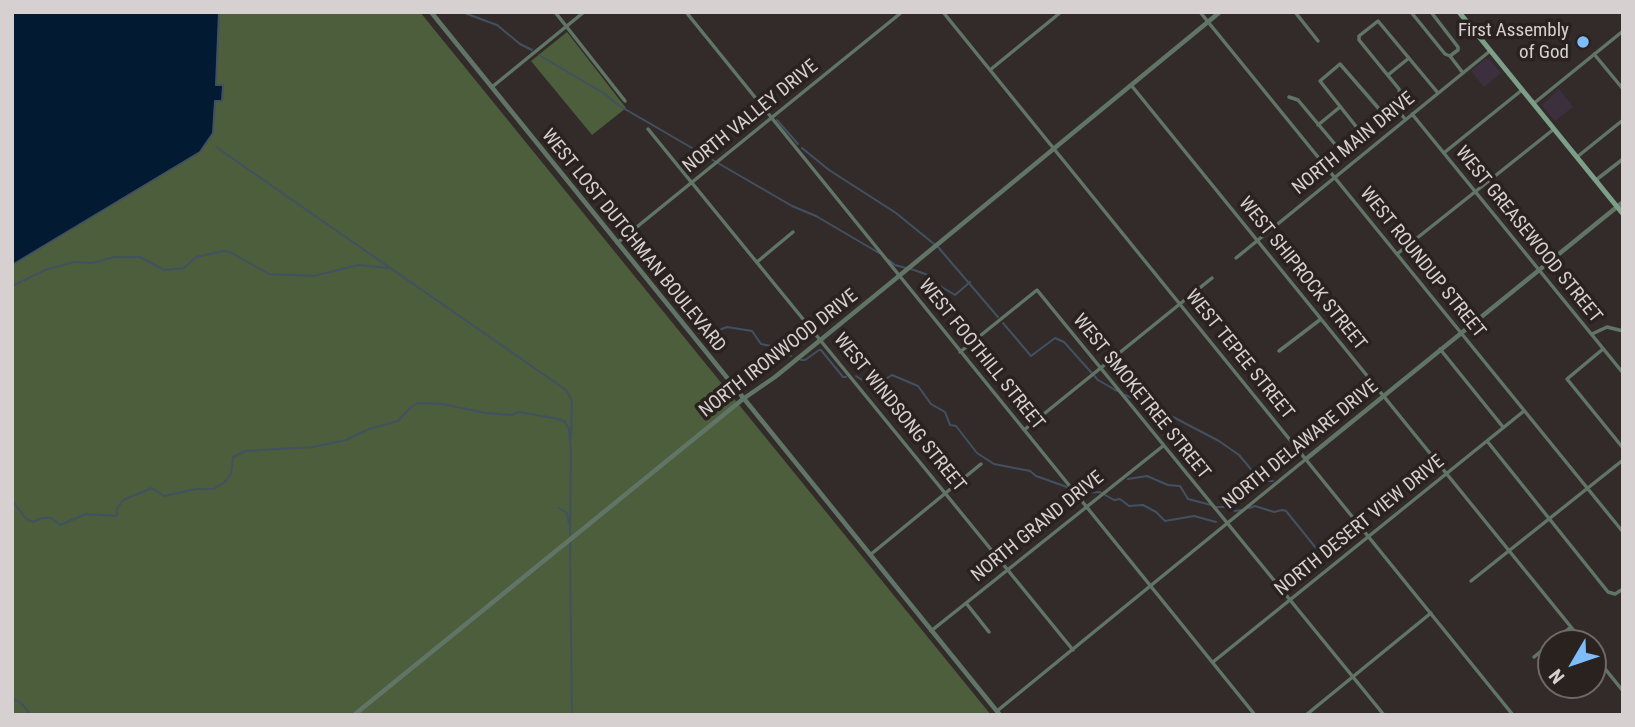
<!DOCTYPE html>
<style>
body{margin:0}
#map{position:relative;width:1635px;height:727px;overflow:hidden;background:#332b29;font-family:"Roboto Condensed",sans-serif}
canvas{display:block}
.frame{position:absolute;inset:0;border:14px solid #d6d1d0;pointer-events:none}
.north{position:absolute;left:1537px;top:629px;width:70px;height:70px;box-sizing:border-box;background:#29221f;border:2px solid #6e6866;border-radius:50%;rotate:231deg;font-size:19px;font-weight:700;line-height:28px;text-align:center;color:#d6d1d0}
.north::after{content:'';display:block;margin:auto;width:24px;height:32px;background:#7ebdf9;clip-path:polygon(50% 0,100% 100%,50% 72%,0 100%)}
</style>
<div id="map">
<canvas width="1635" height="727"></canvas>
<div class="frame"></div>
<div class="north">N</div>
</div>
<script>
const context = document.querySelector('canvas').getContext('2d');
context.lineJoin = 'round';
function paint(path, color) { context.fillStyle = color; context.fill(path, 'evenodd'); }
const shape = rows => new Path2D(rows.map(r => 'M' + r).join(''));
function stroke(path, color, width, dash) { context.strokeStyle = color; context.lineWidth = width; context.lineCap = dash ? 'butt' : 'round'; context.setLineDash(dash || []); context.stroke(path); }
function write(font, color, halo, rows, align = 'center') {
  context.font = font + ' "Roboto Condensed",sans-serif'; context.lineWidth = 7; context.setLineDash([]); context.textBaseline = 'middle'; context.strokeStyle = halo; context.fillStyle = color; for (const [text, x, y, turn = 0] of rows) {
    context.save(); context.translate(x, y); context.rotate((+turn || 0) * Math.PI / 180); context.textAlign = isNaN(turn) ? turn : align; if (halo) context.strokeText(text, 0, 0); context.fillText(text, 0, 0); context.restore();
  }
}
paint(shape([
 [1485,59,1490,60,1501,73,1484,87,1471,71],
 [1559,89,1573,107,1555,121,1542,105]
]), '#3c303e');
paint(shape([
 [12,12,420,12,991,715,12,715],
 [567,32,626,108,592,135,531,61]
]), '#4c5e3b');
const water = shape([
 [12,12,219,12,216,85,223,85,222,101,215,101,213,133,200,152,12,265,12,12]
]);
paint(water, '#021a32');
stroke(water, '#425161', 2);
stroke(shape([
 [462,12,497,25,520,44,532,50],
 [539,55,605,94,618,105,792,206,816,216,879,253],
 [777,120,798,144],
 [216,147,566,390,572,401,571,438],
 [802,148,829,170,896,213,934,244],
 [938,247,998,317],
 [889,260,895,265,906,268],
 [911,269,928,275,935,283,955,295,970,282],
 [12,286,45,270,74,262,92,263,114,257,140,257,164,270,184,268,196,257,224,251,230,252,269,274,313,276,359,265,388,268],
 [1003,323,1031,356,1055,338,1064,342,1098,380,1117,391],
 [699,333,703,331,714,332,727,327,752,331,761,344,781,348,791,356],
 [801,360,805,360,819,350,821,350,843,377,846,377],
 [856,376,873,387,892,375,918,386,931,404,945,412,950,425,956,426,977,453,994,464,1030,471,1036,476,1067,487],
 [1125,395,1150,405,1219,441,1239,455,1261,481,1273,481],
 [1128,479,1147,476,1168,485,1180,486,1188,499,1211,505],
 [1076,490,1081,493,1100,492,1114,500,1120,499,1129,506,1143,505,1156,512,1165,521,1194,516,1216,522],
 [12,500,26,519,33,522,42,518,51,518,60,525,86,514,117,516,117,509,123,500,152,488,164,496,196,489,214,489,225,482,231,474,233,457,245,451,313,447,346,440,369,429,398,421,411,407,418,403,443,404,486,413,512,415,519,412,559,419,565,422,569,429,571,452],
 [1216,507,1228,507,1235,511,1241,510],
 [559,508,567,513,569,524],
 [1249,508,1255,506,1274,512,1282,510,1286,511,1320,553],
 [570,535,571,454],
 [570,543,572,715],
 [12,698,21,703,31,715]
]), '#425161', 2);
stroke(shape([
 [555,12,625,101],
 [686,12,1255,715],
 [943,12,1513,715],
 [1200,12,1623,532],
 [1295,12,1318,41],
 [1411,12,1445,54,1450,56,1463,73],
 [1431,12,1458,47,1458,50,1450,56],
 [1594,54,1623,89],
 [990,70,1061,12],
 [1388,75,1409,58],
 [1131,85,1584,643],
 [492,87,584,12],
 [1289,97,1298,100,1344,155,1362,141,1365,138,1362,134,1320,81,1340,64,1380,110,1400,95,1399,89,1359,40,1359,36,1378,21,1438,93],
 [1391,102,1405,119],
 [1533,104,1623,31],
 [1412,114,1623,373],
 [1318,125,1340,107],
 [648,129,1073,650],
 [1445,152,1522,90],
 [1577,157,1623,120],
 [1596,180,1623,159],
 [617,243,902,12],
 [1397,254,1554,129],
 [1236,258,1490,51],
 [757,262,793,232],
 [1592,334,1607,327,1623,331],
 [1440,349,1503,427],
 [1603,349,1567,379,1623,448],
 [1279,351,1321,319],
 [960,352,1037,290,1384,715],
 [1024,430,1212,278],
 [1487,441,1608,592,1615,594,1623,589],
 [870,555,981,464],
 [1471,581,1623,460],
 [966,603,989,632],
 [931,631,1163,446],
 [1551,643,1571,627],
 [1593,654,1623,691],
 [1534,657,1551,643],
 [1213,662,1524,411],
 [997,711,1306,459],
 [1306,715,1431,613]
]), '#617567', 3.5);
stroke(shape([
 [431,12,1000,715],
 [1306,459,1623,202],
 [354,715,743,399,775,377,899,276,1220,12]
]), '#617567', 4.5);
stroke(shape([
 [1459,12,1623,214]
]), '#7d9e88', 5);
for (const [x, y, r, color] of [
 [1583,42,7,"#7ebdf9"]
]) { const dot = new Path2D(); dot.arc(x, y, r, 0, 2 * Math.PI); context.fillStyle = color; context.fill(dot); stroke(dot, '#29221f', 2.5); }
write('19px', '#d6d1d0', '#29221f', [
 ["First Assembly",1569,31],
 ["of God",1569,53]
], 'right');
write('19px', '#d6d1d0', '#29221f', [
 ["NORTH VALLEY DRIVE",751,117,-39],
 ["NORTH MAIN DRIVE",1354,144,-39],
 ["WEST GREASEWOOD STREET",1528,235,51],
 ["WEST LOST DUTCHMAN BOULEVARD",633,241,51],
 ["WEST ROUNDUP STREET",1422,263,51],
 ["WEST SHIPROCK STREET",1302,274,51],
 ["NORTH IRONWOOD DRIVE",779,354,-38],
 ["WEST FOOTHILL STREET",981,355,51],
 ["WEST TEPEE STREET",1239,355,51],
 ["WEST SMOKETREE STREET",1141,397,51],
 ["WEST WINDSONG STREET",899,413,51],
 ["NORTH DELAWARE DRIVE",1301,445,-39],
 ["NORTH DESERT VIEW DRIVE",1360,526,-39],
 ["NORTH GRAND DRIVE",1038,527,-39]
]);
</script>
